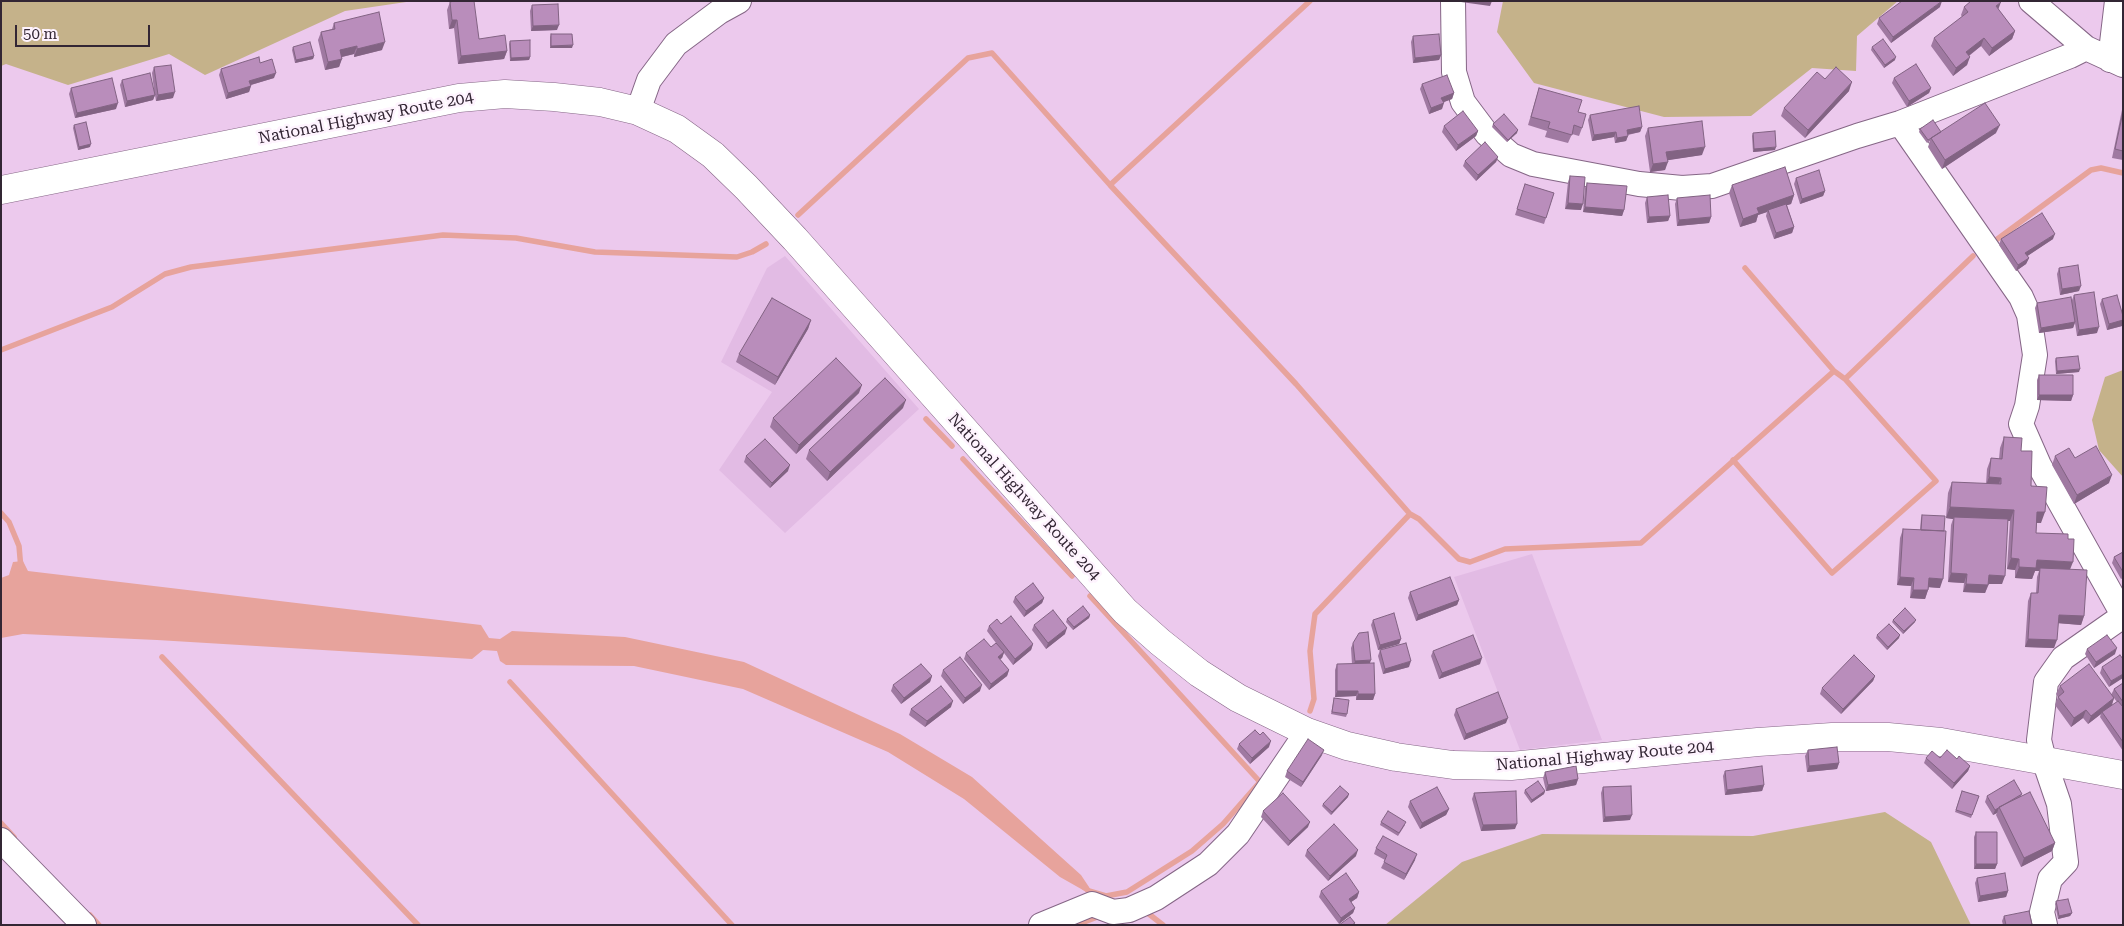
<!DOCTYPE html>
<style>
body{margin:0}
#map{position:relative;width:2124px;height:926px;overflow:hidden;background:#ecc9ed;font-family:"Roboto Serif",serif}
canvas{display:block}
.frame{position:absolute;inset:0;border:2px solid #332634;pointer-events:none}
.scale{position:absolute;left:15px;top:25px;width:135px;height:22px;box-sizing:border-box;border:2px solid #332634;border-top:0;padding-left:6px;font-size:15px;line-height:18px;white-space:nowrap;color:#332634;-webkit-text-stroke:4px #fef3fe;paint-order:stroke}
</style>
<div id="map">
<canvas width="2124" height="926"></canvas>
<div class="frame"></div>
<div class="scale">50 m</div>
</div>
<script>
const context = document.querySelector('canvas').getContext('2d');
context.lineJoin = 'round';
function paint(path, color) { context.fillStyle = color; context.fill(path, 'evenodd'); }
const shape = rows => new Path2D(rows.map(r => 'M' + r).join(''));
function stroke(path, color, width, dash) { context.strokeStyle = color; context.lineWidth = width; context.lineCap = dash ? 'butt' : 'round'; context.setLineDash(dash || []); context.stroke(path); }
function write(font, color, halo, rows, align = 'center') {
  context.font = font + ' "Roboto Serif",serif'; context.lineWidth = 5; context.setLineDash([]); context.textBaseline = 'middle'; context.strokeStyle = halo; context.fillStyle = color; for (const [text, x, y, turn = 0] of rows) {
    context.save(); context.translate(x, y); context.rotate((+turn || 0) * Math.PI / 180); context.textAlign = isNaN(turn) ? turn : align; if (halo) context.strokeText(text, 0, 0); context.fillText(text, 0, 0); context.restore();
  }
}
paint(shape([
 [785,256,919,409,785,533,719,470,772,392,721,362,767,268],
 [1532,554,1602,740,1520,750,1454,577]
]), '#e2bbe4');
paint(shape([
 [1,1,413,1,345,11,205,75,169,54,68,85,6,64,1,66],
 [1503,1,1898,1,1857,36,1856,71,1812,68,1751,116,1664,117,1534,83,1497,32],
 [2123,370,2123,477,2099,450,2092,420,2105,377],
 [1885,812,1931,842,1971,925,1385,925,1462,862,1542,834,1753,836]
]), '#c5b28a');
paint(shape([
 [23,561,28,571,481,625,489,638,500,639,512,631,625,637,744,662,900,734,972,777,1081,875,1089,887,1090,894,1060,877,964,799,888,752,743,689,634,666,506,665,500,661,497,651,483,650,472,659,157,640,23,634,1,638,1,578,9,575,13,562]
]), '#e7a39c');
stroke(shape([
 [1110,185,1310,1],
 [798,215,968,58,992,53,1110,185,1296,384,1410,514,1419,519,1459,559,1470,562,1505,549,1641,543,1834,371],
 [1992,243,2091,170,2101,168,2123,173],
 [1745,268,1834,371,1845,379,1973,256],
 [1,350,112,307,165,274,191,267,443,235,516,238,595,252,737,257,752,252,766,244],
 [926,419,952,446],
 [963,459,1072,576],
 [1733,460,1832,573,1936,481,1845,379],
 [1,513,9,522,19,546,21,569],
 [1090,596,1260,782],
 [162,657,418,925],
 [510,682,732,925],
 [1310,711,1314,699,1310,651,1315,614,1410,514],
 [1,823,14,837],
 [1084,887,1089,891,1106,896,1127,892,1192,851,1223,824,1259,783],
 [1145,911,1163,925],
 [90,915,99,925],
 [1076,925,1100,916]
]), '#e7a39c', 5.5);
const minor = shape([
 [1453,1,1454,72,1463,102,1487,134,1511,155,1533,164,1639,184,1682,188,1712,186,1857,136,1900,123,2070,56,2086,48],
 [2031,1,2086,48,2123,65],
 [2110,60,2117,1],
 [638,111,649,80,676,44,719,12,739,1],
 [1900,123,2021,297,2029,315,2035,355,2027,406,2021,424,2039,465,2123,615],
 [1,840,84,925],
 [1041,925,1092,904,1113,912,1129,910,1156,898,1208,864,1238,834,1307,732],
 [2045,925,2042,912,2050,879,2066,862,2059,804,2044,760,2039,740,2046,682,2063,658,2123,616]
]);
const highway = shape([
 [1,190,459,98,505,94,554,97,600,102,638,111,677,129,713,155,746,187,795,239,1125,611,1160,642,1199,673,1238,698,1307,732,1347,746,1396,757,1453,765,1511,766,1758,742,1832,737,1888,737,1941,742,2123,775]
]);
stroke(minor, '#856686', 26);
stroke(highway, '#856686', 29);
stroke(minor, '#fff', 24);
stroke(highway, '#fff', 28);
paint(shape([
 [450,2,479,39,507,51,504,59,458,64,454,28,449,29,447,10],
 [532,5,557,30,531,31,530,11],
 [1940,7,1891,43,1877,24,1879,18],
 [1964,7,1998,9,2015,31,2012,39,1989,56,1981,46,1969,56,1967,65,1953,76,1931,46,1934,38,1962,17,1961,15],
 [334,23,382,50,354,57,354,54,342,57,339,67,325,70,318,40,321,32,332,29],
 [551,34,572,48,550,48,550,37],
 [1413,36,1441,55,1439,60,1413,63,1411,42],
 [510,41,530,57,529,60,510,61,509,44],
 [293,47,314,56,313,59,295,63,292,50],
 [1872,47,1895,60,1884,68,1871,50],
 [260,63,274,78,251,85,249,92,226,99,219,75,221,69],
 [154,67,173,98,156,101,155,95,153,100,125,107,120,85,122,80,154,90,152,73],
 [1894,78,1931,88,1929,93,1907,107,1892,83],
 [1825,79,1849,91,1805,138,1781,116,1784,108],
 [1422,84,1454,93,1452,99,1443,102,1442,109,1429,114,1420,89],
 [71,88,116,109,75,118,69,94],
 [1539,88,1578,112,1582,128,1579,136,1572,134,1568,143,1545,137,1547,131,1528,125],
 [2123,105,2123,160,2112,158],
 [1590,115,1642,127,1640,132,1628,135,1626,141,1615,143,1614,137,1592,141,1588,120],
 [1493,124,1517,133,1507,142,1492,127],
 [74,125,90,147,78,150,73,128],
 [1444,126,1478,131,1476,136,1456,151,1442,132],
 [1648,128,1702,155,1667,160,1665,170,1650,172,1645,136],
 [1920,129,1941,132,1996,133,1942,169,1928,147,1930,141,1927,143,1919,132],
 [1753,133,1775,150,1753,152,1752,136],
 [1498,157,1496,162,1476,181,1463,166,1465,161],
 [1570,176,1581,210,1565,209,1568,182],
 [1796,178,1825,191,1823,196,1800,204,1794,184],
 [1587,183,1624,210,1622,216,1583,212,1585,188],
 [1525,184,1554,193,1544,224,1515,215],
 [1732,185,1794,195,1791,204,1787,205,1794,227,1792,233,1774,239,1766,216,1767,212,1758,215,1756,222,1740,227,1729,193],
 [1647,197,1670,216,1668,221,1647,223,1645,203],
 [1677,198,1711,217,1709,223,1677,226,1675,204],
 [2001,239,2053,239,2027,256,2029,258,2026,264,2016,271,1999,245],
 [2059,268,2079,291,2060,295,2057,274],
 [2074,295,2097,333,2077,336,2075,323,2073,328,2039,333,2035,308,2037,303,2072,300],
 [2102,299,2123,320,2122,326,2107,330,2100,304],
 [811,320,808,329,775,385,736,362,739,354],
 [2056,358,2079,372,2056,374,2055,361],
 [2039,375,2073,395,2071,401,2037,400,2037,380],
 [859,393,796,454,770,427,773,418],
 [903,408,827,481,806,459,809,450],
 [2004,437,2021,451,2041,523,2037,523,2036,533,2070,570,2084,616,2081,625,2058,623,2054,648,2025,647,2028,601,2031,593,2036,593,2037,577,2039,571,2035,571,2032,579,2015,578,2015,570,2007,569,2010,521,2008,521,2002,584,1989,584,1985,593,1963,592,1964,583,1948,582,1951,525,1953,519,1946,518,1948,493,1952,482,1986,484,1987,469,1991,458,1999,459,2000,448],
 [746,456,788,471,770,488,744,462],
 [2055,456,2075,458,2109,483,2074,504,2052,465],
 [1922,515,1940,588,1929,587,1925,599,1910,598,1911,586,1897,585,1900,538,1903,529,1920,530,1921,518],
 [2123,552,2123,578,2121,579,2112,563,2114,557],
 [1410,592,1459,600,1457,605,1416,621,1408,598],
 [1015,597,1044,598,1042,603,1024,617,1013,602],
 [1090,615,1089,618,1073,630,1066,622,1067,619],
 [1373,620,1401,639,1399,644,1378,650,1371,625],
 [1893,620,1915,622,1903,634,1892,622],
 [1001,624,1033,644,1031,650,1013,665,1004,653,1002,658,1000,659,1009,670,1007,676,989,690,964,659,966,653,991,647,996,643,987,631,989,626],
 [1034,625,1065,634,1046,649,1032,630],
 [1877,635,1899,638,1887,650,1876,638],
 [1353,643,1370,663,1375,694,1373,700,1356,700,1356,696,1335,697,1335,670,1337,664,1352,664,1351,648],
 [2087,649,2115,654,2094,668,2085,654],
 [1380,650,1409,667,1383,674,1378,656],
 [1433,651,1480,664,1439,679,1431,656],
 [2123,659,2109,687,2100,673,2102,667],
 [943,670,980,691,963,704,941,676],
 [932,676,930,682,901,704,891,691,893,685],
 [1875,676,1873,681,1841,714,1820,694,1822,688],
 [2123,683,2123,751,2100,717,2101,714,2088,724,2083,718,2071,727,2055,705,2058,697,2056,694,2060,686,2111,695,2114,689],
 [2114,698,2117,702,2112,705],
 [1334,698,1347,714,1346,717,1331,714],
 [951,707,925,727,909,715,911,709],
 [1456,709,1506,723,1464,740,1454,715],
 [1260,735,1269,747,1250,764,1237,749,1239,744],
 [1808,750,1839,763,1837,769,1807,772,1805,756],
 [1322,755,1301,787,1285,777,1287,771],
 [1926,758,1957,759,1970,766,1968,771,1952,789,1924,763],
 [1725,771,1764,785,1762,791,1725,795,1723,776],
 [1545,772,1578,779,1576,785,1546,791,1543,778],
 [1603,787,1630,820,1603,822,1601,793],
 [1525,790,1545,791,1544,794,1531,803,1524,793],
 [1962,791,1979,796,1971,818,1955,812],
 [1474,793,1515,829,1481,831,1472,799],
 [2022,794,2021,796,2055,843,2052,851,2021,867,1996,815,1997,813,1993,815,1985,802,1987,796],
 [1348,797,1331,815,1322,806,1323,804],
 [1410,801,1449,809,1446,815,1420,829,1408,807],
 [1263,811,1308,827,1288,846,1261,817],
 [1381,822,1405,825,1398,836,1380,825],
 [1976,832,1997,864,1995,869,1974,869,1974,837],
 [1376,848,1415,860,1404,880,1381,868,1385,860,1374,854],
 [1307,850,1356,856,1328,881,1305,856],
 [1977,878,2008,891,2006,897,1978,902,1975,883],
 [1321,891,1359,892,1357,898,1351,902,1355,908,1353,913,1339,924,1319,897],
 [2056,901,2072,913,2070,916,2058,919,2055,904],
 [2004,916,2032,925,2003,925,2002,921]
]), '#9f79a1');
paint(shape([
 [1461,1,1492,1,1490,6,1461,2],
 [1942,1,1940,7,1891,43,1893,37],
 [2001,2,1998,10,1996,6],
 [452,20,457,20,454,28,449,29],
 [559,25,557,30,531,31,533,26],
 [2015,31,2012,39,1989,56,1992,48],
 [1984,38,1981,46,1963,60,1966,52],
 [385,42,382,50,354,57,357,49],
 [573,45,572,48,550,48,551,46],
 [357,46,354,54,337,58,340,50],
 [507,51,504,59,458,64,461,56],
 [1441,55,1439,60,1413,63,1415,58],
 [314,56,313,59,295,63,296,60],
 [530,57,529,60,510,61,511,58],
 [1896,57,1895,60,1884,68,1885,65],
 [1970,57,1967,65,1953,76,1956,68],
 [342,59,339,67,325,70,328,62],
 [276,73,274,78,247,86,249,81],
 [1852,82,1849,91,1805,138,1808,130],
 [251,86,249,92,226,99,228,93],
 [1931,88,1929,93,1907,107,1909,101],
 [175,92,173,98,156,101,158,95],
 [1454,93,1452,99,1439,104,1441,98],
 [155,95,153,100,125,107,127,101],
 [118,103,116,109,75,118,77,113],
 [1444,103,1442,109,1429,114,1431,108],
 [2000,125,1996,133,1942,169,1945,160],
 [1642,127,1640,132,1625,135,1627,130],
 [1518,130,1517,133,1507,142,1508,140],
 [1478,131,1476,136,1456,151,1458,145],
 [1616,132,1614,137,1592,141,1594,135],
 [1628,136,1626,141,1615,143,1617,138],
 [91,144,90,147,78,150,79,147],
 [1705,147,1702,155,1663,161,1666,152],
 [1776,147,1775,150,1753,152,1754,149],
 [1498,157,1496,162,1476,181,1478,175],
 [1668,162,1665,170,1650,172,1653,164],
 [1825,191,1823,196,1800,204,1802,199],
 [1794,195,1791,204,1768,211,1768,210,1767,212,1758,215,1756,222,1740,227,1743,219,1757,208],
 [1568,203,1583,204,1581,210,1565,209],
 [1585,207,1624,210,1622,216,1583,212],
 [1670,216,1668,221,1647,223,1649,217],
 [1711,217,1709,223,1677,226,1679,220],
 [1794,227,1792,233,1774,239,1776,233],
 [2055,234,2053,239,2023,259,2025,253],
 [2029,258,2026,264,2016,271,2018,265],
 [2081,286,2079,291,2060,295,2062,289],
 [811,320,808,329,775,385,778,377],
 [2123,320,2122,326,2107,330,2109,324],
 [2075,322,2073,328,2039,333,2041,328],
 [2099,327,2097,333,2077,336,2079,330],
 [2080,369,2079,372,2056,374,2057,371],
 [862,385,859,393,796,454,799,445],
 [2039,395,2073,395,2071,401,2037,400],
 [906,400,903,408,827,481,830,472],
 [790,465,788,471,770,488,772,483],
 [2112,475,2109,483,2074,504,2077,495],
 [1989,477,2001,478,1997,489,1985,488],
 [1950,507,2014,510,2010,521,1954,519,1954,517,1953,519,1946,518],
 [2037,512,2045,512,2041,523,2033,523],
 [2011,558,2019,559,2015,570,2007,569],
 [2037,560,2073,562,2069,572,2040,568,2039,571,2035,571,2032,579,2015,578,2019,567],
 [1951,573,1967,574,1964,583,1948,582],
 [1989,575,2005,576,2002,584,1986,584],
 [1900,577,1914,578,1911,586,1897,585],
 [1929,578,1943,579,1940,588,1926,587],
 [1966,584,1988,585,1985,593,1963,592],
 [1913,590,1928,590,1925,599,1910,598],
 [1044,598,1042,603,1024,617,1026,611],
 [1459,600,1457,605,1416,621,1418,615],
 [1090,615,1089,618,1073,630,1074,627],
 [2059,615,2084,616,2081,625,2056,623],
 [1916,620,1915,622,1903,634,1904,631],
 [1067,628,1065,634,1046,649,1048,643],
 [1900,635,1899,638,1887,650,1888,647],
 [1401,639,1399,644,1378,650,1380,645],
 [2028,639,2057,640,2054,648,2025,647],
 [1033,644,1031,650,1013,665,1015,659],
 [2117,648,2115,654,2094,668,2096,662],
 [1004,652,1002,658,996,662,998,657],
 [1482,658,1480,664,1439,679,1442,673],
 [1371,660,1369,666,1353,667,1355,661],
 [1411,661,1409,667,1383,674,1385,669],
 [1009,670,1007,676,989,690,991,684],
 [2123,674,2123,678,2109,687,2111,681],
 [932,676,930,682,901,704,904,698],
 [1875,676,1873,681,1841,714,1843,709],
 [982,685,980,691,963,704,965,698],
 [1337,691,1358,691,1356,696,1335,697],
 [1358,694,1375,694,1373,700,1356,700],
 [2114,698,2111,707,2102,712,2101,714,2088,724,2091,716],
 [953,701,951,707,925,727,927,721],
 [2086,710,2083,718,2071,727,2074,718],
 [1508,718,1506,723,1464,740,1466,734],
 [1271,741,1269,747,1250,764,1252,758],
 [1324,750,1322,755,1301,787,1303,782],
 [1839,763,1837,769,1807,772,1809,766],
 [1970,766,1968,771,1952,789,1954,783],
 [1578,779,1576,785,1546,791,1548,785],
 [1764,785,1762,791,1725,795,1727,790],
 [1545,791,1544,794,1531,803,1532,800],
 [1349,794,1348,797,1331,815,1332,812],
 [1999,807,1997,813,1993,815,1995,810],
 [1449,809,1446,815,1420,829,1422,823],
 [1632,815,1630,820,1603,822,1605,817],
 [1310,822,1308,827,1288,846,1290,841],
 [1517,824,1515,829,1481,831,1483,825],
 [2055,843,2052,851,2021,867,2024,858],
 [1358,850,1356,856,1328,881,1330,876],
 [1417,854,1415,860,1404,880,1406,874],
 [1976,864,1997,864,1995,869,1974,869],
 [2008,891,2006,897,1978,902,1980,896],
 [1359,892,1357,898,1347,905,1349,899],
 [1355,908,1353,913,1339,924,1341,918],
 [2072,913,2070,916,2058,919,2059,916]
]), '#826383');
const building = shape([
 [454,1,474,1,479,39,505,35,507,51,461,56,457,20,452,20,450,2,454,1],
 [1902,1,1942,1,1893,37,1879,18,1902,1],
 [1971,1,2001,1,2001,2,1996,6,2015,31,1992,48,1984,38,1966,52,1970,57,1956,68,1934,38,1968,12,1964,7,1971,1],
 [558,4,559,25,533,26,532,5,558,4],
 [379,12,385,42,357,49,357,46,340,50,342,59,328,62,321,32,335,29,334,23,379,12],
 [551,34,572,34,573,45,551,46,551,34],
 [1439,34,1441,55,1415,58,1413,36,1439,34],
 [1883,39,1896,57,1885,65,1872,47,1883,39],
 [530,40,530,57,511,58,510,41,530,40],
 [310,42,314,56,296,60,293,47,310,42],
 [259,57,260,63,272,59,276,73,249,81,251,86,228,93,221,69,259,57],
 [1916,64,1931,88,1909,101,1894,78,1916,64],
 [171,65,175,92,158,95,154,67,171,65],
 [1836,67,1852,82,1808,130,1784,108,1817,72,1825,79,1836,67],
 [150,73,155,95,127,101,122,80,150,73],
 [1447,75,1454,93,1441,98,1444,103,1431,108,1422,84,1447,75],
 [112,78,118,103,77,113,71,88,112,78],
 [1539,88,1582,100,1578,112,1586,114,1582,128,1574,125,1572,135,1548,128,1550,122,1531,117,1539,88],
 [1985,103,2000,125,1945,160,1931,138,1985,103],
 [1639,106,1642,127,1627,130,1628,136,1617,138,1616,132,1594,135,1590,115,1639,106],
 [1463,111,1478,131,1458,145,1444,126,1463,111],
 [2123,112,2123,151,2115,149,2123,112],
 [1504,114,1518,130,1508,140,1493,124,1504,114],
 [1933,120,1941,132,1928,140,1920,129,1933,120],
 [1702,121,1705,147,1666,152,1668,162,1653,164,1648,128,1702,121],
 [86,122,91,144,79,147,74,125,86,122],
 [1775,131,1776,147,1754,149,1753,133,1775,131],
 [1485,142,1498,157,1478,175,1465,161,1485,142],
 [1785,167,1794,195,1757,208,1759,213,1743,219,1732,185,1785,167],
 [1819,170,1825,191,1802,199,1796,178,1819,170],
 [1570,176,1585,177,1583,204,1568,203,1570,176],
 [1587,183,1627,186,1624,210,1585,207,1587,183],
 [1525,184,1554,193,1546,218,1517,209,1525,184],
 [1668,195,1670,216,1649,217,1647,197,1668,195],
 [1710,195,1711,217,1679,220,1677,198,1710,195],
 [1786,204,1794,227,1776,233,1768,210,1786,204],
 [2042,213,2055,234,2025,253,2029,258,2018,265,2001,239,2042,213],
 [2078,265,2081,286,2062,289,2059,268,2078,265],
 [2094,292,2099,327,2079,330,2074,295,2094,292],
 [2117,295,2123,316,2123,320,2109,324,2102,299,2117,295],
 [2071,297,2075,322,2041,328,2037,303,2071,297],
 [772,298,811,320,778,377,739,354,772,298],
 [2078,356,2080,369,2057,371,2056,358,2078,356],
 [836,358,862,385,799,445,773,418,836,358],
 [2039,375,2073,375,2073,395,2039,395,2039,375],
 [885,378,906,400,830,472,809,450,885,378],
 [2004,437,2022,438,2021,451,2032,451,2031,486,2047,487,2045,512,2037,512,2036,533,2068,534,2068,539,2074,539,2073,562,2037,560,2036,568,2019,567,2019,559,2011,558,2014,510,1950,507,1952,482,2001,484,2001,478,1989,477,1991,458,2002,459,2004,437],
 [765,439,790,465,772,483,746,456,765,439],
 [2096,446,2112,475,2077,495,2055,456,2069,448,2075,458,2096,446],
 [1922,515,1945,516,1944,531,1921,530,1922,515],
 [1954,517,2008,519,2005,576,1989,575,1988,585,1966,584,1967,574,1951,573,1954,517],
 [1903,529,1946,531,1943,579,1929,578,1928,590,1913,590,1914,578,1900,577,1903,529],
 [2123,552,2123,572,2114,557,2123,552],
 [2040,568,2087,570,2084,616,2059,615,2057,640,2028,639,2031,593,2038,593,2040,568],
 [1450,577,1459,600,1418,615,1410,592,1450,577],
 [1033,583,1044,598,1026,611,1015,597,1033,583],
 [1083,606,1090,615,1074,627,1067,619,1083,606],
 [1905,608,1916,620,1904,631,1893,620,1905,608],
 [1053,610,1067,628,1048,643,1034,625,1053,610],
 [1394,613,1401,639,1380,645,1373,620,1394,613],
 [1011,616,1033,644,1015,659,989,626,997,619,1001,624,1011,616],
 [1889,624,1900,635,1888,647,1877,635,1889,624],
 [1368,632,1371,660,1355,661,1353,643,1359,633,1368,632],
 [1473,635,1482,658,1442,673,1433,651,1473,635],
 [2107,635,2117,648,2096,662,2087,649,2107,635],
 [984,639,991,647,996,643,1004,652,998,657,1009,670,991,684,966,653,984,639],
 [1406,643,1411,661,1385,669,1380,650,1406,643],
 [1854,655,1875,676,1843,709,1822,688,1854,655],
 [2120,655,2123,659,2123,674,2111,681,2102,667,2120,655],
 [960,657,982,685,965,698,943,670,960,657],
 [1374,663,1375,694,1358,694,1358,691,1337,691,1337,664,1374,663],
 [921,664,932,676,904,698,893,685,921,664],
 [2089,664,2114,698,2091,716,2086,710,2074,718,2058,697,2064,692,2060,686,2089,664],
 [2123,683,2123,702,2114,689,2123,683],
 [941,686,953,701,927,721,911,709,941,686],
 [1498,692,1508,718,1466,734,1456,709,1498,692],
 [1334,698,1349,700,1347,714,1332,712,1334,698],
 [2118,701,2123,707,2123,742,2102,712,2118,701],
 [1255,730,1260,735,1263,732,1271,741,1252,758,1239,744,1255,730],
 [1308,739,1324,750,1303,782,1287,771,1308,739],
 [1837,747,1839,763,1809,766,1808,750,1837,747],
 [1947,750,1957,759,1959,756,1970,766,1954,783,1926,758,1932,751,1940,758,1947,750],
 [1576,766,1578,779,1548,785,1545,772,1576,766],
 [1762,766,1764,785,1727,790,1725,771,1762,766],
 [2014,780,2022,794,1995,810,1987,796,2014,780],
 [1538,781,1545,791,1532,800,1525,790,1538,781],
 [1340,786,1349,794,1332,812,1323,804,1340,786],
 [1631,786,1632,815,1605,817,1603,787,1631,786],
 [1437,787,1449,809,1422,823,1410,801,1437,787],
 [1516,791,1517,824,1483,825,1474,793,1516,791],
 [1962,791,1979,796,1972,815,1956,810,1962,791],
 [2030,792,2055,843,2024,858,1999,807,2030,792],
 [1283,793,1310,822,1290,841,1263,811,1283,793],
 [1388,811,1406,822,1399,833,1381,822,1388,811],
 [1334,824,1358,850,1330,876,1307,850,1334,824],
 [1976,832,1997,832,1997,864,1976,864,1976,832],
 [1383,836,1417,854,1406,874,1384,862,1387,855,1376,848,1383,836],
 [1346,873,1359,892,1349,899,1355,908,1341,918,1321,891,1346,873],
 [2005,873,2008,891,1980,896,1977,878,2005,873],
 [2068,899,2072,913,2059,916,2056,901,2068,899],
 [2029,911,2032,925,2006,925,2004,916,2029,911],
 [1350,917,1355,923,1352,925,1339,925,1350,917]
]);
paint(building, '#b98dbb');
stroke(building, '#826383', 1);
write('16px', '#332634', '#fef3fe', [
 ["National Highway Route 204",366,118,-11],
 ["National Highway Route 204",1024,497,48],
 ["National Highway Route 204",1605,756,-5]
]);
</script>
